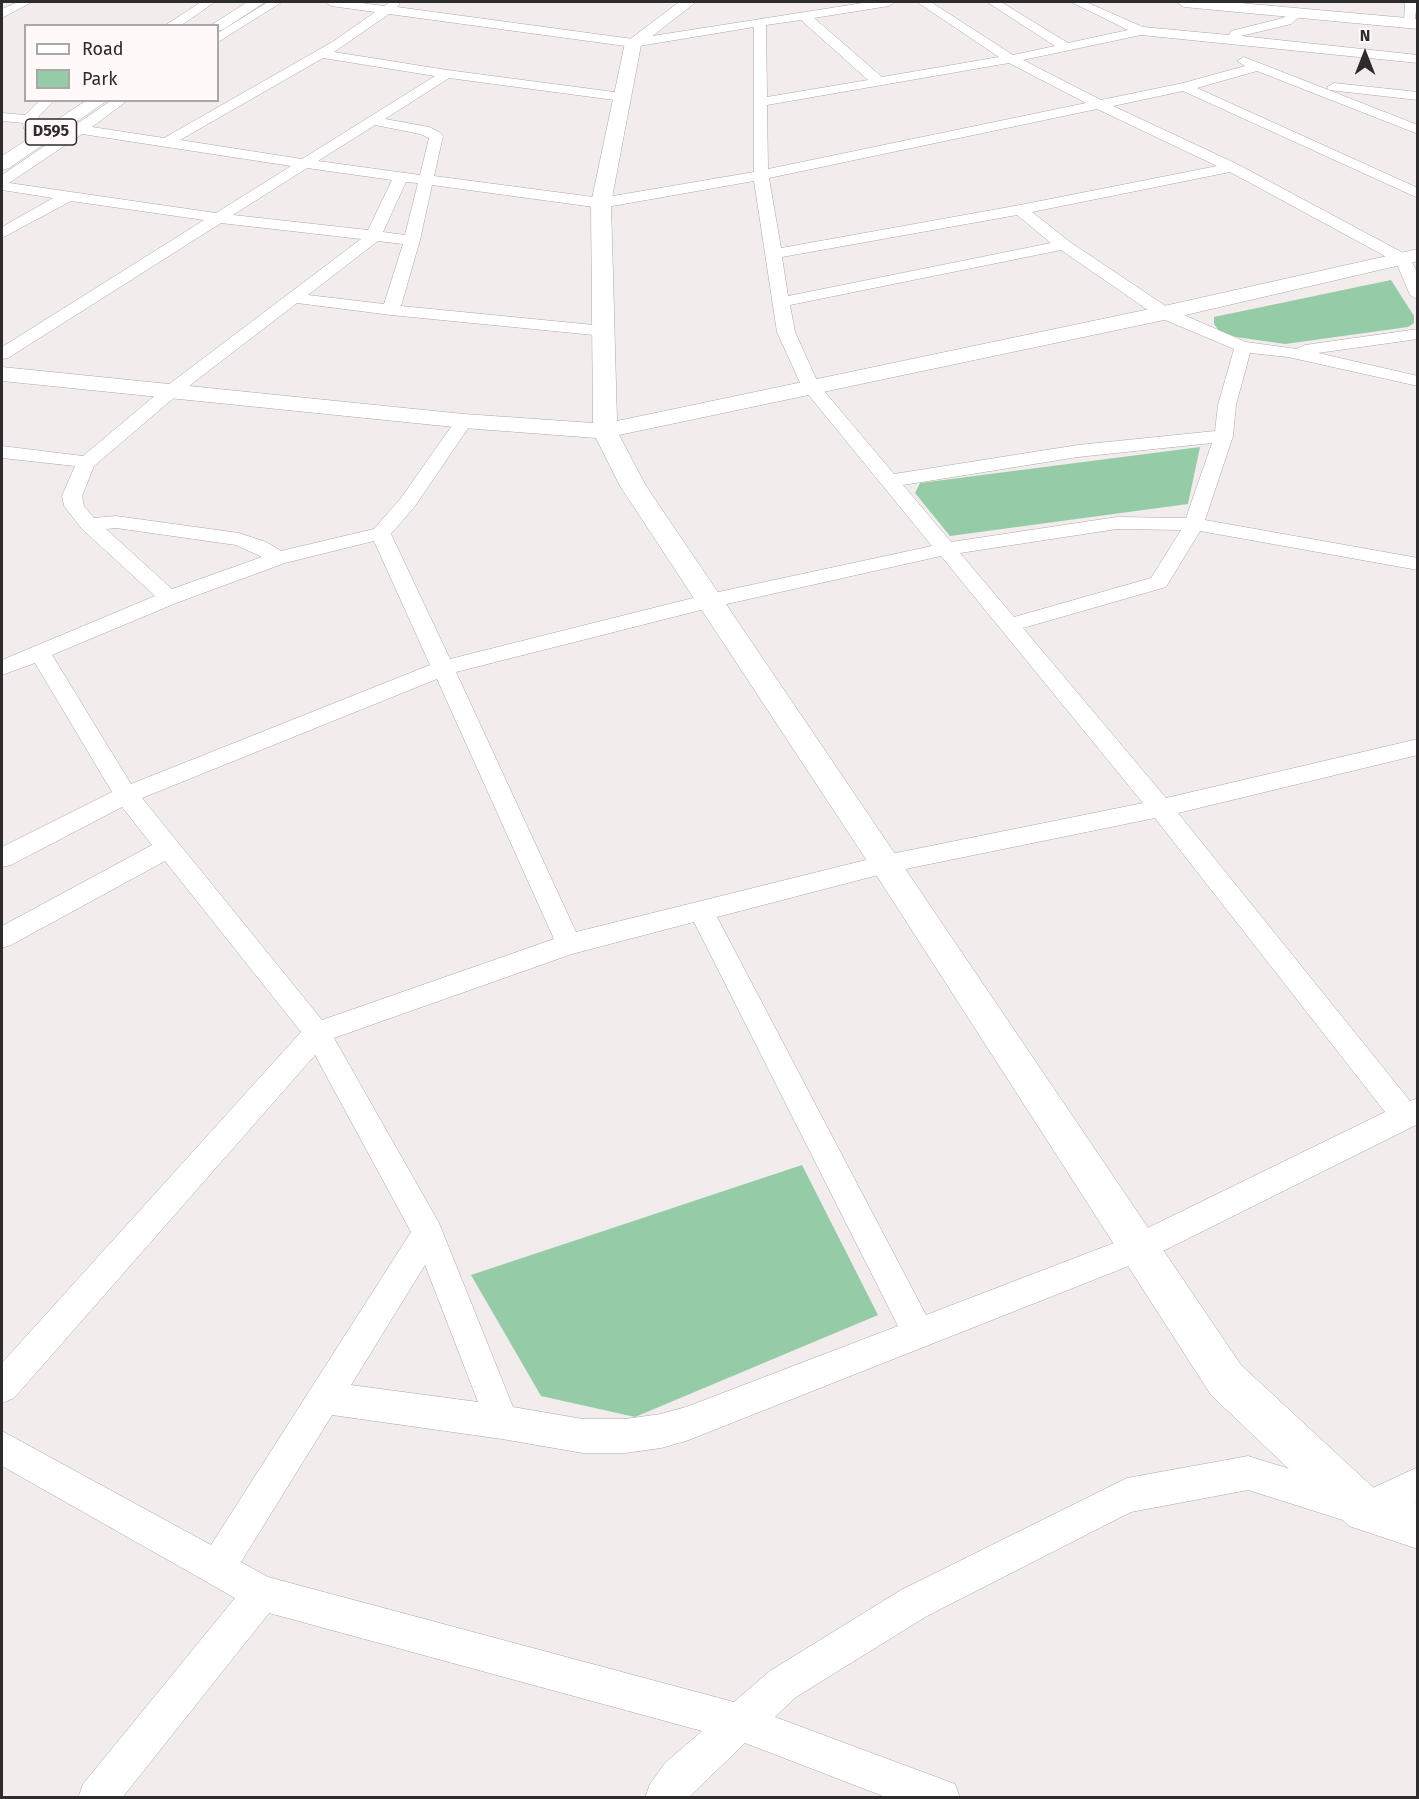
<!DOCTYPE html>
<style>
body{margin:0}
#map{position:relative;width:1419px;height:1799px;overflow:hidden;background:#f2eced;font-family:"Fira Sans",sans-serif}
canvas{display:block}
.frame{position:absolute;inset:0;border:3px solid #2d2b2b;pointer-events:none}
.legend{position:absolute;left:24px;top:24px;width:195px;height:78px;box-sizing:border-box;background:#fff9fa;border:2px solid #aba7a7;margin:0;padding:8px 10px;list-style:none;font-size:18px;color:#2d2b2b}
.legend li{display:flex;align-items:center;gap:12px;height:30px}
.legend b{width:30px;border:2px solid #aba7a7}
.north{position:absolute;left:1335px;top:24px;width:60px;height:60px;-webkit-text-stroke:4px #fff9fa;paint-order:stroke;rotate:0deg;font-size:16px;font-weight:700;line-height:24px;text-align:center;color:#2d2b2b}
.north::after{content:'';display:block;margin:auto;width:21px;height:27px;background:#2d2b2b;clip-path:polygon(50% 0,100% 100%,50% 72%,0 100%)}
</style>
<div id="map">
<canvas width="1419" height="1799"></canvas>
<div class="frame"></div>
<ul class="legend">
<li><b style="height:8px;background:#fff"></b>Road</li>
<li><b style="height:16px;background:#95cca7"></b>Park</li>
</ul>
<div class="north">N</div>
</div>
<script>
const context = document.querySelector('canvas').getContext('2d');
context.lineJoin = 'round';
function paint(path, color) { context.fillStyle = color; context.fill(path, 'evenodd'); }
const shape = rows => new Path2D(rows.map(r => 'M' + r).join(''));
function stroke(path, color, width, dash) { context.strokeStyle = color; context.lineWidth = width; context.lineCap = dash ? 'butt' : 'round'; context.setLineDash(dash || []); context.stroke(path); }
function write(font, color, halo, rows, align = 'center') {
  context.font = font + ' "Fira Sans",sans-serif'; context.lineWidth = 4.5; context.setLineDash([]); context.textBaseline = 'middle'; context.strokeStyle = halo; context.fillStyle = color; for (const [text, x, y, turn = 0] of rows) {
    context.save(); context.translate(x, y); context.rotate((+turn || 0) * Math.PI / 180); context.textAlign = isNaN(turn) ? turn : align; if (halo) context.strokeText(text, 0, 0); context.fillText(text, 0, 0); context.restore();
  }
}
paint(shape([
 [1391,280,1414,316,1414,323,1408,327,1285,344,1236,337,1219,331,1214,324,1214,317],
 [1200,447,1188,504,950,536,915,493,920,483],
 [802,1165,878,1315,635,1417,541,1396,471,1275]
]), '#95cca7');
const street = shape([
 [18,2,32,2,2,18,2,9,18,2],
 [201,2,215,2,180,26,164,26,201,2],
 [268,2,282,2,218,42,218,33,268,2],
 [325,2,354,2,384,6,390,2,398,2,400,4,397,7,633,39,869,2,895,2,889,6,814,18,882,77,999,57,917,2,931,2,1013,55,1055,46,987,2,1001,2,1068,43,1128,30,1071,2,1086,2,1143,27,1229,35,1231,31,1283,18,1297,9,1303,13,1291,24,1241,36,1418,55,1418,63,1141,35,1023,60,1101,100,1183,83,1245,66,1237,61,1244,57,1418,125,1418,134,1257,71,1197,88,1418,188,1418,198,1183,91,1113,106,1237,164,1409,256,1418,274,1418,300,1410,295,1396,262,1230,172,1032,212,1070,242,1170,309,1246,342,1297,349,1305,345,1418,329,1418,339,1318,353,1418,376,1418,386,1288,357,1250,353,1236,405,1233,436,1205,520,1418,558,1418,570,1200,531,1166,587,1023,628,1166,798,1418,739,1418,755,1178,813,1410,1101,1418,1098,1418,1124,1149,1258,686,1441,661,1448,625,1453,583,1453,502,1439,332,1415,241,1562,268,1577,734,1702,770,1671,901,1590,1127,1478,1248,1456,1364,1492,1418,1467,1418,1502,1365,1527,1248,1490,1131,1512,927,1616,796,1697,775,1717,955,1784,960,1798,888,1798,745,1743,688,1798,645,1798,650,1784,665,1763,702,1731,269,1613,122,1798,78,1798,83,1784,235,1598,2,1466,2,1431,211,1545,411,1232,315,1055,14,1398,2,1403,2,1363,301,1032,165,861,11,945,2,948,2,926,152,845,122,807,11,865,2,867,2,847,112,792,35,663,2,675,2,660,155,596,82,529,64,506,62,496,75,466,2,458,2,446,83,456,164,388,361,239,221,223,8,358,2,359,2,347,204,220,71,201,2,238,2,227,53,198,2,190,2,175,112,100,128,100,92,127,164,138,334,41,375,12,331,6,325,2],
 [389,14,633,47,754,27,754,172,601,198,434,176,443,136,441,133,429,127,385,119,449,78,622,101,629,97,622,93,447,70,334,52,389,14],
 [801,20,868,80,767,97,766,25,801,20],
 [323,58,435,76,302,159,180,140,323,58],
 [1009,63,1086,103,768,169,767,105,1009,63],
 [1097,109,1217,166,1020,205,781,248,769,178,1097,109],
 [375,125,420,134,429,138,420,175,318,161,375,125],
 [82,134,291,166,216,213,9,183,82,134],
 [307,168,392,180,368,230,233,215,307,168],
 [754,181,777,332,802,387,932,546,709,594,450,659,391,534,415,506,473,421,470,417,458,417,401,498,374,529,281,551,266,542,239,533,116,516,94,518,84,506,82,496,94,466,176,396,297,303,391,315,604,336,610,335,613,331,610,327,604,326,401,306,420,240,432,185,601,208,754,181],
 [406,182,418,183,405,235,383,232,406,182],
 [1017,215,1051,243,788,296,782,257,1017,215],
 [378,241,403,244,384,304,308,295,378,241],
 [1061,250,1158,317,1234,349,1218,405,1215,431,1078,445,894,474,819,385,795,332,790,305,1061,250],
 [1212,443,1186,518,1117,517,951,542,903,485,1078,457,1212,443],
 [116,528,236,545,262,557,172,589,106,529,116,528],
 [1117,529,1181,530,1151,578,1014,617,960,553,1117,529],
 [374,541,430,665,131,784,52,655,176,603,285,563,374,541],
 [941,556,1143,803,886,855,576,932,456,672,709,608,941,556],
 [437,679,554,939,322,1020,142,798,437,679],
 [1155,818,1385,1112,1127,1238,926,1315,717,917,886,873,1155,818],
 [694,922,898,1326,686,1407,661,1414,625,1419,583,1419,513,1407,439,1223,334,1038,572,954,694,922],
 [425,1265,478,1402,351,1385,425,1265],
 [1405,2,1417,2,1414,26,1410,27,1404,23,1405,2],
 [1334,83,1418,92,1418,100,1329,90,1327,87,1334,83],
 [40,100,55,100,39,116,34,129,24,129,23,123,2,121,2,113,25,115,40,100]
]);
const secondary = shape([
 [679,2,696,2,641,45,611,203,617,421,1164,306,1418,249,1418,261,1164,320,619,435,646,486,1241,1365,1378,1492,1418,1504,1418,1549,1349,1526,1211,1395,875,873,620,486,596,438,464,428,2,381,2,367,464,414,593,423,591,203,625,43,679,2],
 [1176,2,1229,2,1418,19,1418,29,1184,7,1176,2]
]);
const highway = shape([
 [247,2,265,2,224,29,218,31,218,26,210,26,247,2],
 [87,100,108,100,9,168,2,170,2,156,87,100]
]);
stroke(street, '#ada7a8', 1);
stroke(secondary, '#ada7a8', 1);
stroke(highway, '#ada7a8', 1);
paint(street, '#fff');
paint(secondary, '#fff');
paint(highway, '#fff');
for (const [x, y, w] of [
 [51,132,51]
]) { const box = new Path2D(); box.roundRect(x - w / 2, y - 13, w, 26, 4.5); context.fillStyle = '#fff9fa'; context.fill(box); stroke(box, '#2d2b2b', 1.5); }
write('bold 16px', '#2d2b2b', null, [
 ["D595",51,132]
]);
</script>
